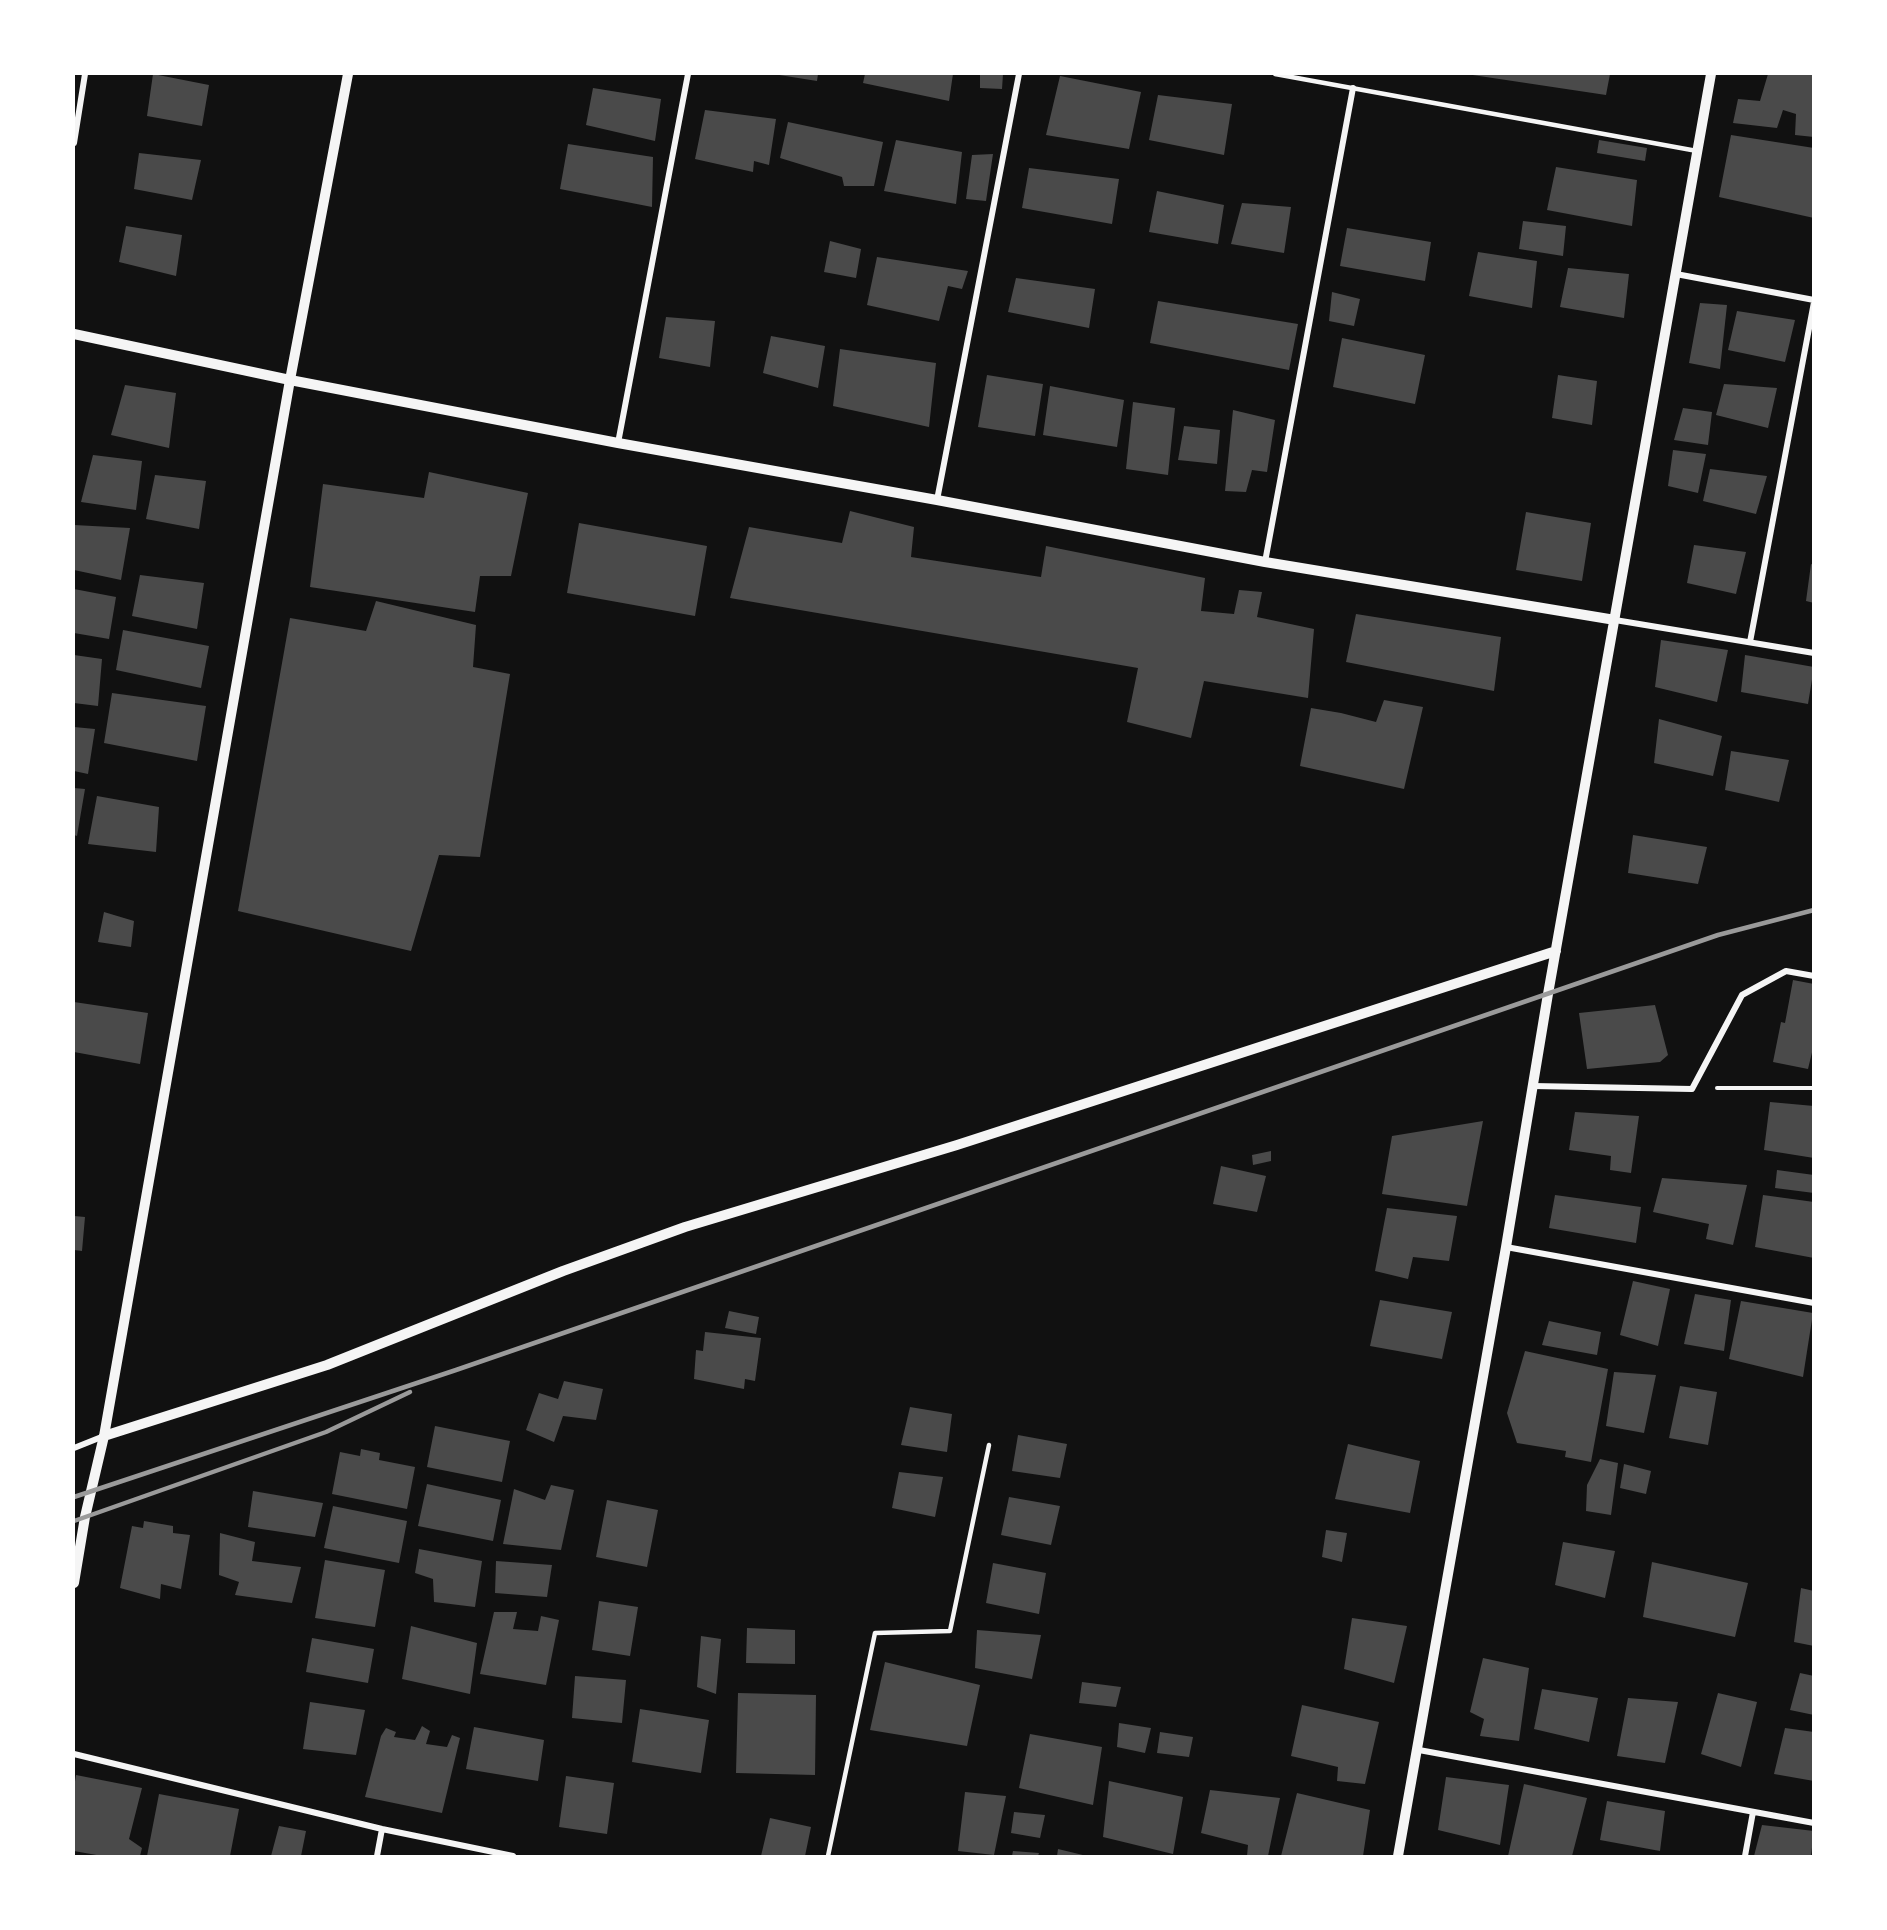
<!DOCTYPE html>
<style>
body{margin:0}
#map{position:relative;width:1887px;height:1930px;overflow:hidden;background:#111;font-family:"Public Sans",sans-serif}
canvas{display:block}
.frame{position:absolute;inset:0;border:75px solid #fff;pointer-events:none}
</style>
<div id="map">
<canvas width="1887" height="1930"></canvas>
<div class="frame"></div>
</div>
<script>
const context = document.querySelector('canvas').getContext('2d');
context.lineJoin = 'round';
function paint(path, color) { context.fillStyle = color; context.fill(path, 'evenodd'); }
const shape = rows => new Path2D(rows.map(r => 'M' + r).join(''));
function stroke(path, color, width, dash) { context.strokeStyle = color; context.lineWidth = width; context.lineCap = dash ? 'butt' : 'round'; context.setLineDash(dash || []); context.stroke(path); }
paint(shape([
 [153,74,209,85,202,126,147,116],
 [773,74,818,74,817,81],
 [865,74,953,74,949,101,863,83],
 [980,74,1003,74,1002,89,980,88],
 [1466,74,1610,74,1606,95],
 [1768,74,1814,74,1814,137,1795,135,1796,114,1783,110,1777,128,1733,123,1738,99,1760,101],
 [1060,76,1141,92,1129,149,1046,135],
 [593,88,661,99,655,141,586,125],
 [1158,95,1232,104,1224,155,1149,140],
 [705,110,776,119,769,165,754,161,753,172,695,159],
 [788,122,883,142,874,186,844,186,842,177,780,158],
 [1731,135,1814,148,1814,218,1719,197],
 [896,140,962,152,956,204,884,191],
 [1599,140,1647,148,1645,161,1597,153],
 [568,144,653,157,652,207,560,189],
 [139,153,201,160,192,200,134,189],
 [993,154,986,201,966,199,972,155],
 [1556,167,1637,180,1632,226,1547,210],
 [1029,168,1119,179,1112,224,1022,208],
 [1157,191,1224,205,1218,244,1149,232],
 [1242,203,1291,207,1284,253,1231,244],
 [1523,221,1566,226,1563,256,1519,249],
 [126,226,182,235,176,276,119,262],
 [1347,228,1431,242,1425,281,1340,266],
 [830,241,861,249,856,278,824,272],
 [1478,252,1537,261,1532,308,1469,296],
 [877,257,968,271,962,289,948,286,939,321,867,305],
 [1568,268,1629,274,1624,318,1560,307],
 [1016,278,1095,289,1089,328,1008,312],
 [1332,292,1360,299,1354,326,1329,321],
 [1158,301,1298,324,1289,370,1150,343],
 [1700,303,1727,305,1720,369,1689,363],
 [1737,311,1795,320,1785,362,1728,350],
 [666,317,715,321,710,367,659,358],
 [771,336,825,346,818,388,763,373],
 [1342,338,1425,355,1415,404,1333,387],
 [840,349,936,363,929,427,833,406],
 [987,375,1043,384,1035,436,978,427],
 [1558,375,1597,381,1592,425,1552,418],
 [1724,384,1777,388,1768,428,1716,415],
 [125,385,176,393,169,448,111,435],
 [1050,386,1124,400,1117,447,1043,435],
 [1133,402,1175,408,1168,475,1126,469],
 [1683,408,1712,412,1708,445,1674,440],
 [1233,410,1275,420,1267,472,1252,470,1246,492,1225,491],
 [1184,426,1220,430,1217,464,1178,460],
 [1673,450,1706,454,1698,493,1668,486],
 [93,455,142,461,136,510,81,502],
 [1710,469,1767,476,1756,514,1703,501],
 [429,472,528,493,511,576,480,576,475,612,310,587,323,484,424,498],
 [155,475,206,481,199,529,146,519],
 [850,511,914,527,911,557,1041,577,1046,546,1205,578,1201,611,1234,614,1239,590,1262,592,1257,617,1314,629,1308,698,1204,681,1191,738,1127,722,1138,668,730,598,749,527,842,543],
 [1526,512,1591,523,1582,581,1516,570],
 [579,523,707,546,695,616,567,593],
 [74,525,130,528,121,580,74,570],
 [1694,545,1746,552,1736,594,1687,583],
 [1811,564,1814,565,1814,603,1806,601],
 [140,575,204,583,197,629,132,616],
 [74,589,116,597,109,639,74,633],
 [376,601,476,625,473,667,510,674,480,857,439,855,411,951,238,911,290,618,366,631],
 [1356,614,1501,637,1494,691,1346,662],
 [123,630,209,646,201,688,116,670],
 [1661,640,1728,650,1717,702,1655,687],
 [74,655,102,659,98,706,74,703],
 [1745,655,1814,667,1808,704,1741,692],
 [112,693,206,706,197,761,104,743],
 [1384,700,1423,707,1404,789,1300,766,1311,708,1341,713,1376,722],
 [1659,719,1722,736,1713,776,1654,763],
 [74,727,95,729,88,774,74,771],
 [1731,751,1789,760,1779,802,1725,790],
 [74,788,85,789,77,836,74,835],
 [97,796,159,807,156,852,88,844],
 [1633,835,1707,847,1698,884,1628,873],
 [104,912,134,921,131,947,98,942],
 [1793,980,1814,984,1814,1044,1808,1069,1773,1062,1781,1022,1785,1023],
 [74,1002,148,1013,140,1064,74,1052],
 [1655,1005,1668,1055,1660,1062,1587,1069,1579,1013],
 [1770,1102,1814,1106,1814,1158,1764,1150],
 [1575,1112,1639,1116,1631,1173,1610,1170,1611,1156,1569,1150],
 [1483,1121,1467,1206,1382,1194,1392,1136],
 [1271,1151,1271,1161,1253,1165,1252,1155],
 [1221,1166,1266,1176,1257,1212,1213,1204],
 [1777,1170,1814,1175,1814,1193,1775,1188],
 [1662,1178,1747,1185,1733,1245,1706,1239,1709,1224,1653,1212],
 [1555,1195,1641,1207,1636,1243,1549,1228],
 [1763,1195,1814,1202,1814,1258,1755,1247],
 [1387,1208,1457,1216,1449,1261,1413,1257,1408,1279,1375,1271],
 [74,1216,85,1217,82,1251,74,1250],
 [1633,1281,1670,1289,1658,1346,1620,1335],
 [1695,1294,1731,1300,1724,1351,1684,1344],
 [1380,1300,1452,1312,1442,1359,1370,1346],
 [1741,1301,1813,1313,1803,1377,1729,1359],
 [729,1311,759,1317,756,1334,725,1328],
 [1549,1321,1601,1332,1597,1355,1542,1345],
 [705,1332,761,1338,755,1381,745,1379,744,1389,694,1379,696,1350,703,1351],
 [1525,1351,1608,1369,1591,1462,1565,1457,1566,1451,1517,1443,1507,1413],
 [1614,1372,1656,1375,1644,1433,1606,1426],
 [564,1381,603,1389,596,1420,563,1416,554,1442,526,1430,539,1393,558,1399],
 [1680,1386,1717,1392,1708,1445,1669,1438],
 [910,1407,952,1414,947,1452,901,1445],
 [435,1426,510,1441,502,1482,427,1467],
 [1018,1435,1067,1444,1060,1478,1012,1471],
 [1348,1444,1420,1461,1410,1513,1335,1499],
 [361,1449,380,1453,379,1460,415,1467,407,1509,332,1494,340,1452,360,1456],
 [1600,1459,1618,1463,1611,1515,1586,1511,1587,1485],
 [1624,1464,1651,1471,1646,1494,1620,1488],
 [899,1472,943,1477,935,1517,892,1508],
 [427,1484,501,1500,493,1541,418,1526],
 [551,1485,574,1490,561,1550,503,1544,514,1489,545,1500],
 [253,1491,323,1503,315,1537,248,1527],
 [1009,1497,1060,1506,1051,1545,1001,1535],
 [607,1500,658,1510,647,1567,596,1557],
 [333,1506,407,1521,399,1563,324,1548],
 [144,1521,173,1526,173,1533,190,1535,181,1589,161,1584,160,1599,120,1588,132,1526,143,1528],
 [1326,1530,1347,1533,1342,1562,1322,1557],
 [220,1533,255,1542,252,1561,301,1567,292,1603,235,1595,239,1582,219,1575],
 [1563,1542,1615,1551,1605,1598,1555,1585],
 [419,1549,482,1561,475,1607,434,1602,433,1579,415,1573],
 [325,1560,385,1570,375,1627,315,1618],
 [496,1561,552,1565,547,1597,495,1593],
 [1652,1562,1748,1583,1735,1637,1643,1617],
 [993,1563,1046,1573,1039,1614,986,1603],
 [1801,1588,1814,1591,1814,1646,1794,1642],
 [599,1601,638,1607,630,1656,592,1650],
 [494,1612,517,1612,513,1629,538,1631,541,1616,559,1620,546,1685,480,1674],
 [1352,1618,1407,1626,1394,1683,1344,1669],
 [411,1626,477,1643,470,1694,402,1679],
 [747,1628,795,1630,795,1664,746,1663],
 [977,1630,1041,1635,1032,1679,975,1668],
 [701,1636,721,1639,716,1694,697,1687],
 [312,1638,374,1649,368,1683,306,1672],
 [1483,1658,1529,1668,1519,1741,1480,1736,1484,1719,1470,1712],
 [885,1662,980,1685,967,1746,870,1730],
 [1800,1673,1814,1676,1814,1715,1790,1710],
 [575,1676,626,1680,622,1723,572,1718],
 [1082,1682,1121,1687,1116,1707,1079,1703],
 [1542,1689,1598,1698,1589,1742,1534,1729],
 [738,1693,816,1695,815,1775,736,1773],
 [1718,1693,1757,1702,1741,1767,1701,1754],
 [1628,1698,1678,1702,1665,1763,1617,1756],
 [310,1702,365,1710,356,1755,303,1749],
 [1302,1705,1379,1722,1365,1784,1337,1781,1338,1767,1291,1756],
 [640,1709,709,1720,701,1773,632,1762],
 [1119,1723,1151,1728,1145,1753,1117,1747],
 [422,1726,430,1731,426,1744,447,1747,452,1735,460,1738,442,1813,365,1797,381,1736,386,1728,396,1732,394,1737,415,1740],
 [474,1727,544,1740,538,1781,466,1769],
 [1785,1728,1814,1732,1814,1781,1774,1774],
 [1160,1732,1193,1737,1189,1757,1157,1753],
 [1030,1734,1102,1747,1093,1805,1019,1788],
 [76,1775,142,1788,129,1839,142,1848,140,1856,102,1856,74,1851,74,1788],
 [566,1776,614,1783,607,1834,559,1827],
 [1446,1777,1509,1785,1500,1845,1438,1830],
 [1109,1781,1183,1797,1173,1854,1103,1837],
 [1524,1784,1587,1798,1572,1856,1508,1856],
 [1210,1790,1280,1798,1268,1856,1247,1856,1248,1845,1201,1833],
 [965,1792,1006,1796,994,1855,958,1851],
 [1297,1793,1370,1810,1363,1856,1281,1856],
 [159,1794,239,1809,230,1856,147,1856],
 [1607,1801,1665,1811,1660,1851,1600,1840],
 [1014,1812,1045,1815,1040,1838,1011,1833],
 [770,1818,811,1827,805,1856,761,1856],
 [1762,1825,1814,1831,1811,1856,1754,1856],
 [279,1826,306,1831,301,1856,271,1856],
 [1058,1849,1087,1856,1057,1856],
 [1013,1851,1039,1853,1038,1856,1012,1856]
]), '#4a4a4a');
stroke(shape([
 [1717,1088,1814,1088]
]), '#f5f5f5', 4);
stroke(shape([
 [1275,74,1697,151],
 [828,1856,875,1633,950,1631,989,1445]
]), '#f5f5f5', 4.5);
stroke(shape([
 [74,143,85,74],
 [1676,274,1814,300],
 [618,443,688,74],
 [937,500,1019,74],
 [1265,562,1353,88],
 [1615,620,1814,653],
 [1750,642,1814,302],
 [1533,1086,1692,1089,1742,995,1786,971,1814,976],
 [1506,1247,1814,1303],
 [74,1448,104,1436],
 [1419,1750,1814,1823],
 [74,1754,382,1829,513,1856],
 [377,1856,382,1829],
 [1745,1856,1753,1812]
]), '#f5f5f5', 6);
stroke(shape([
 [74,334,290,380,618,443,937,500,1265,562,1615,620],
 [104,1436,327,1365,563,1271,685,1227,957,1145,1556,951],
 [74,1583,85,1517,104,1436,290,380,348,74],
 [1398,1856,1506,1247,1548,994,1711,74]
]), '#f5f5f5', 10);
stroke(shape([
 [74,1497,456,1370,1718,935,1814,910],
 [74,1521,326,1432,410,1392]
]), '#9a9a9a', 4.5);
</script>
